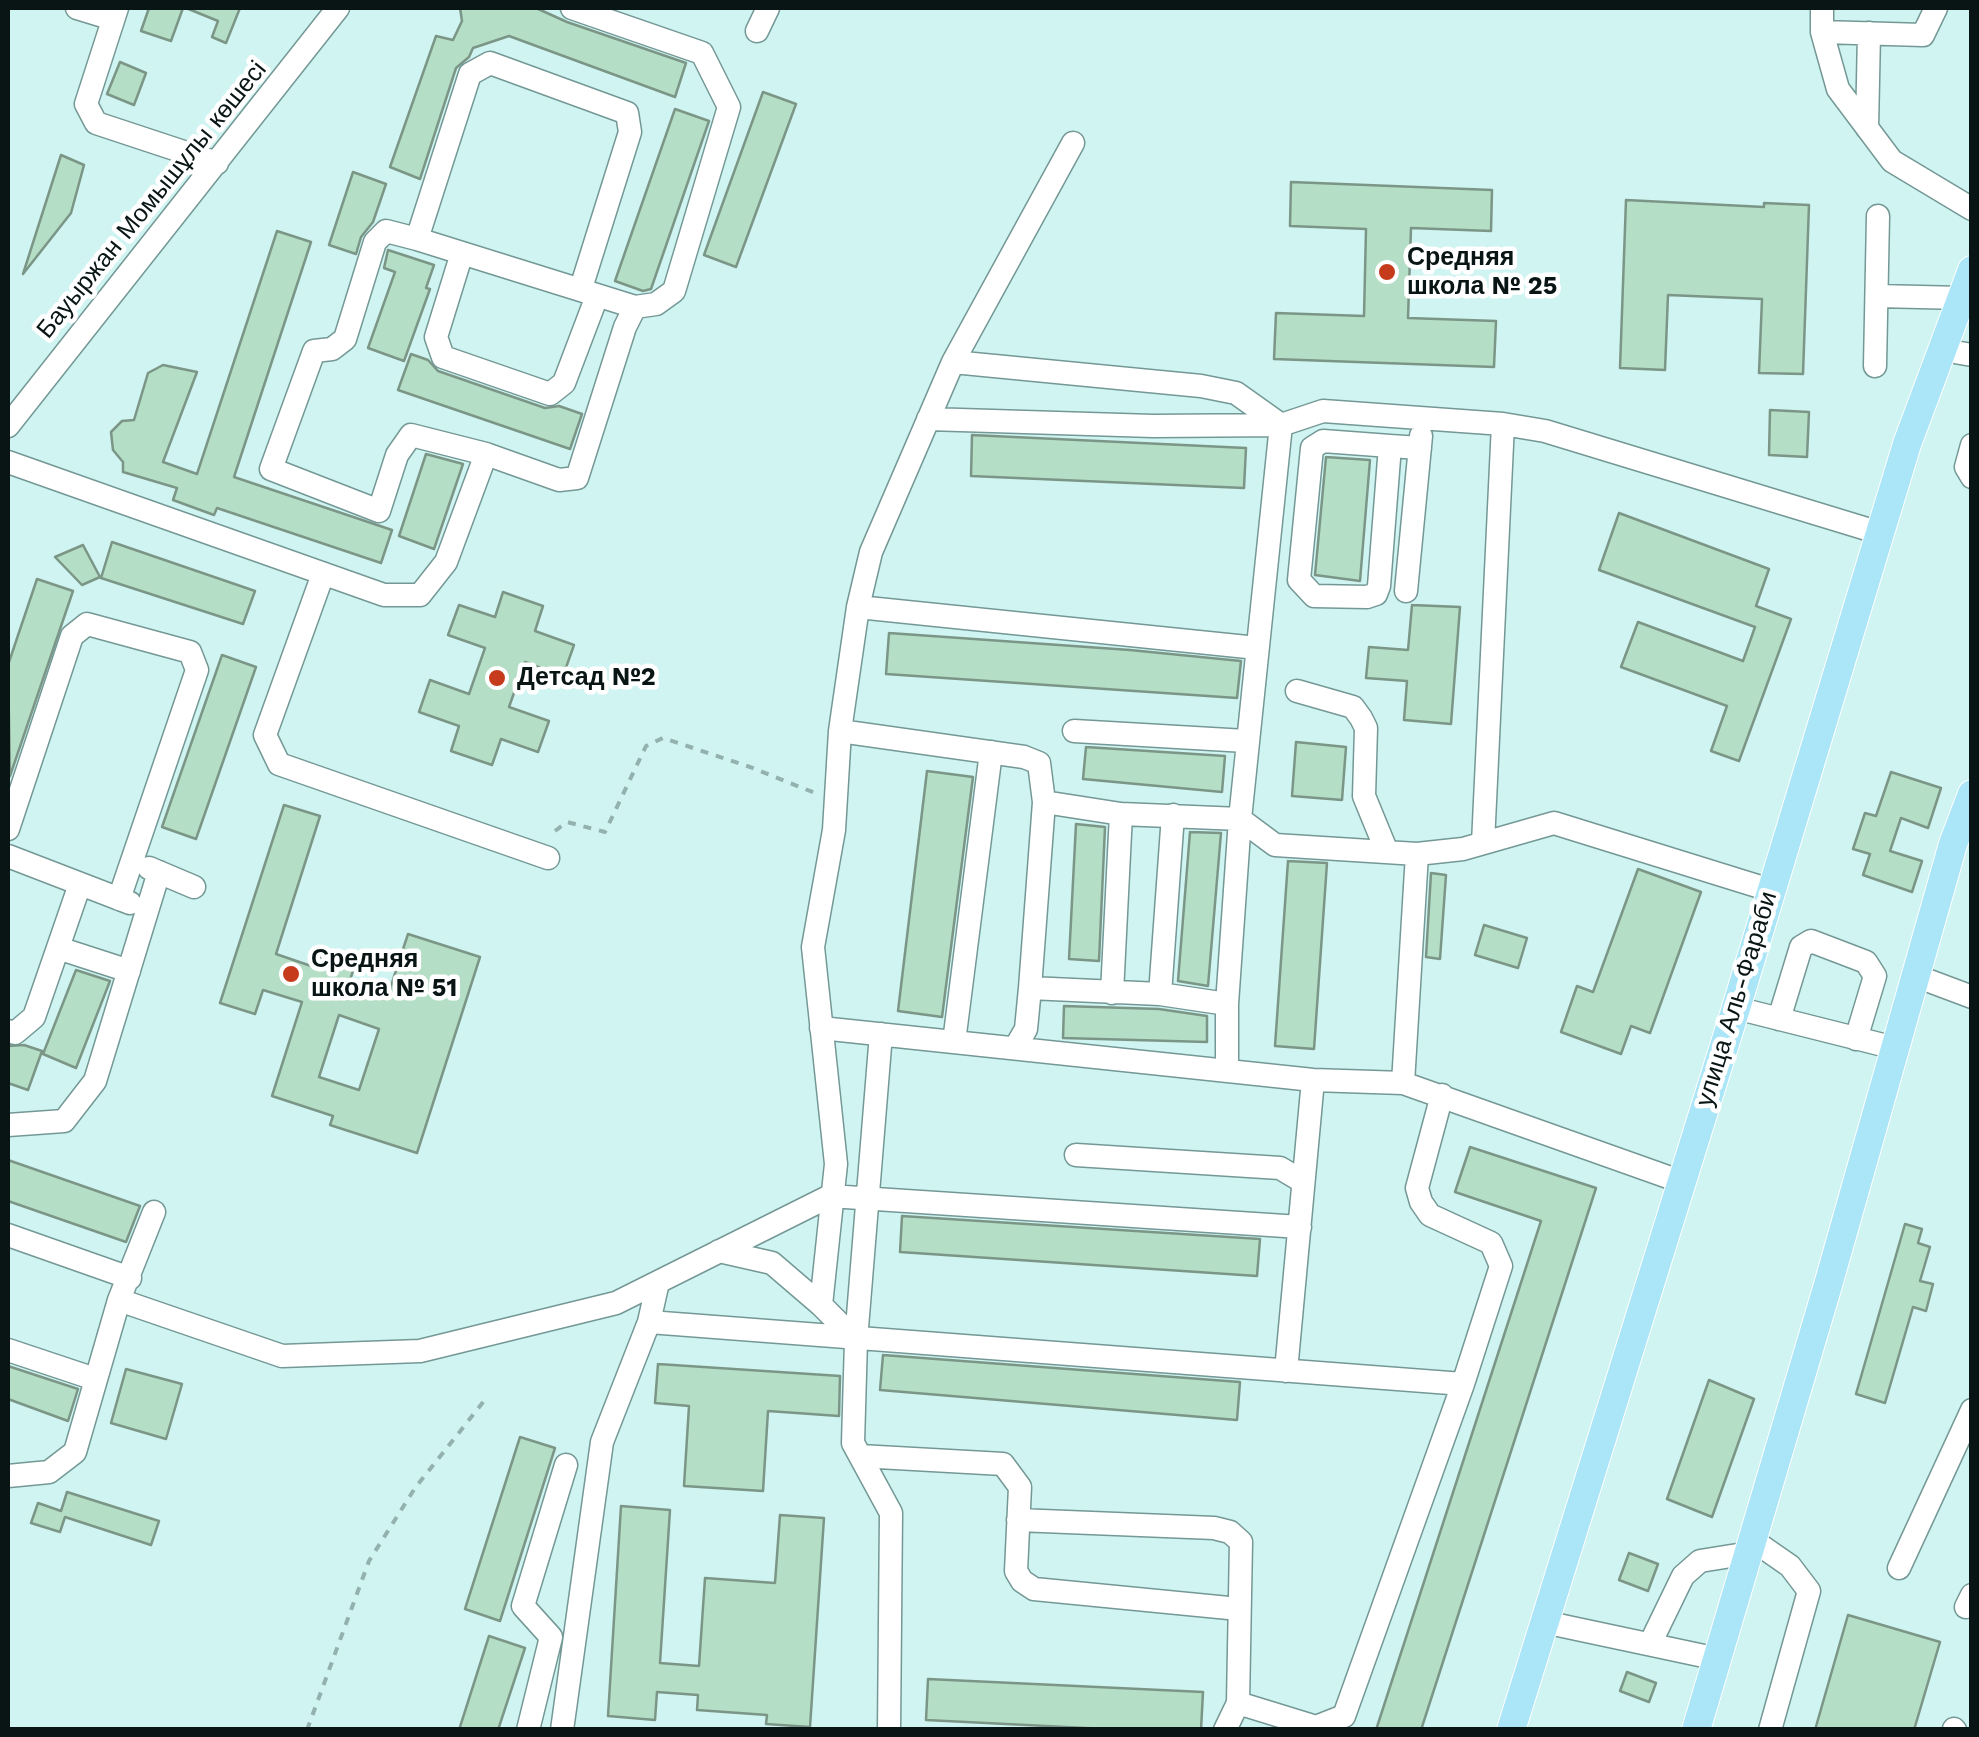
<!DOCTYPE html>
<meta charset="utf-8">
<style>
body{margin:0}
#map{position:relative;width:1979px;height:1737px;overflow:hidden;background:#cff4f1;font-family:"Work Sans",sans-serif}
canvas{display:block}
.frame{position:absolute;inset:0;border:10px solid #081514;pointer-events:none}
</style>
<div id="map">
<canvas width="1979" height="1737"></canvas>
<div class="frame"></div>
</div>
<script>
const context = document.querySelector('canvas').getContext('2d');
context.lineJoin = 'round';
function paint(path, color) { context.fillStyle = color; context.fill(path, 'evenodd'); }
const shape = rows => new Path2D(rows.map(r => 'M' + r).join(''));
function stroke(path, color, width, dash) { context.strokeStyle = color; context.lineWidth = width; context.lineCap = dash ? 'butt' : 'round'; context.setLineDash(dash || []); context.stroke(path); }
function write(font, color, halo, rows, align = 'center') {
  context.font = font + ' "Work Sans",sans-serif'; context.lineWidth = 9; context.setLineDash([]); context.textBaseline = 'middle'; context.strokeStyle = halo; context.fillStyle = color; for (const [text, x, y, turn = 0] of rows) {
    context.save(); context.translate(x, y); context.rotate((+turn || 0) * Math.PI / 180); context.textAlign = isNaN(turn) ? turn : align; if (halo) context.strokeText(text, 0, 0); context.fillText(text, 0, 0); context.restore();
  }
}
const building = shape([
 [149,8,183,8,171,41,141,31,149,8],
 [186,8,240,8,226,43,212,37,218,21,186,8],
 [460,8,536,8,567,22,686,63,675,97,509,36,473,48,469,57,456,68,420,179,390,167,436,36,453,40,462,21,460,8],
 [120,62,146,73,134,105,107,94,120,62],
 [763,92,796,104,736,267,704,255,763,92],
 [675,109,709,121,651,289,643,291,615,281,675,109],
 [61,155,84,165,71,213,23,274,61,155],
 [353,172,386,184,373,222,361,237,356,254,329,245,353,172],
 [1291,182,1492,190,1491,231,1411,228,1408,318,1496,321,1494,367,1274,359,1276,313,1364,316,1366,229,1290,226,1291,182],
 [1626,200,1764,207,1764,203,1809,205,1803,374,1759,373,1762,299,1668,295,1665,370,1620,368,1626,200],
 [277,231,311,242,234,477,392,530,381,563,217,508,214,515,173,500,177,488,123,472,123,462,113,450,111,432,122,421,134,420,148,373,163,365,197,372,163,462,197,474,277,231],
 [388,250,434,265,426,288,430,289,404,361,368,348,395,272,384,268,388,250],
 [411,354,428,360,438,371,545,408,559,406,582,414,570,449,398,390,411,354],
 [1770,410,1809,412,1807,457,1769,455,1770,410],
 [972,435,1246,448,1244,488,971,476,972,435],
 [426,454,463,464,434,549,399,536,426,454],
 [1326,457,1370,460,1360,581,1315,575,1326,457],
 [1619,513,1769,569,1756,606,1791,619,1739,761,1711,751,1727,706,1621,667,1638,622,1743,661,1755,627,1599,570,1619,513],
 [112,542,255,591,243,624,101,578,112,542],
 [83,545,100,577,82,585,55,557,83,545],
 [37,579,73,591,10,776,8,665,37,579],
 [503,592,543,606,535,631,574,645,563,676,525,662,509,707,549,721,538,752,501,739,492,765,451,751,459,726,419,712,430,680,469,694,485,648,448,635,459,605,495,617,503,592],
 [1412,605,1460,607,1451,724,1404,720,1407,681,1366,678,1369,647,1408,650,1412,605],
 [889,633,1130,650,1241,661,1237,698,886,674,889,633],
 [222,655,256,667,196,839,162,827,222,655],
 [1296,742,1346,747,1342,800,1292,796,1296,742],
 [1086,747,1225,756,1222,792,1083,779,1086,747],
 [927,771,973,777,942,1017,898,1011,927,771],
 [1891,772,1941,788,1928,828,1901,818,1890,851,1922,861,1912,892,1863,875,1870,854,1853,849,1865,813,1876,816,1891,772],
 [284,805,320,816,276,954,314,967,317,956,354,968,350,980,389,992,408,934,480,957,417,1153,330,1125,333,1116,272,1096,302,1002,263,990,255,1014,220,1003,284,805],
 [339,1015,379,1029,359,1090,319,1077,339,1015],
 [1076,824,1105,827,1099,961,1069,959,1076,824],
 [1190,832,1221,833,1208,986,1178,981,1190,832],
 [1288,861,1327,863,1314,1049,1275,1046,1288,861],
 [1638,869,1701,892,1650,1033,1631,1026,1621,1054,1561,1032,1577,986,1593,992,1638,869],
 [1431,873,1446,875,1440,959,1426,957,1431,873],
 [1484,925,1527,938,1518,968,1475,955,1484,925],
 [76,970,110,981,76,1068,43,1054,76,970],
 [1064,1006,1159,1009,1207,1016,1207,1042,1063,1038,1064,1006],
 [24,1045,42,1051,28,1090,8,1083,8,1046,24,1045],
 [1470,1147,1596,1188,1421,1730,1376,1730,1541,1221,1455,1192,1470,1147],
 [8,1160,140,1206,126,1242,8,1201,8,1160],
 [902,1216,1260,1239,1257,1276,900,1252,902,1216],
 [1905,1224,1922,1229,1918,1243,1930,1247,1920,1281,1933,1284,1926,1311,1913,1307,1885,1403,1856,1394,1905,1224],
 [883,1355,1240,1382,1237,1420,880,1390,883,1355],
 [658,1364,840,1376,839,1416,768,1411,763,1491,684,1486,689,1406,655,1403,658,1364],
 [8,1366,78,1389,68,1421,8,1399,8,1366],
 [126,1369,182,1384,166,1439,111,1423,126,1369],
 [1709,1380,1754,1399,1712,1517,1667,1499,1709,1380],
 [520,1437,555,1448,500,1621,465,1609,520,1437],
 [67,1492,159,1521,151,1545,65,1517,60,1532,31,1523,38,1503,61,1511,67,1492],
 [621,1506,670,1510,660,1663,699,1666,705,1578,775,1583,780,1515,824,1518,810,1727,766,1724,767,1715,697,1710,698,1695,657,1692,655,1720,608,1716,621,1506],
 [1629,1553,1658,1564,1648,1591,1619,1580,1629,1553],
 [1848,1615,1940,1642,1914,1730,1815,1730,1848,1615],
 [489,1636,525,1648,498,1730,459,1730,489,1636],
 [1627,1672,1656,1683,1649,1702,1620,1691,1627,1672],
 [928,1679,1203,1692,1201,1730,1126,1730,926,1720,928,1679]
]);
paint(building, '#b5dec6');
stroke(building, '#7b9686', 2.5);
const minor = shape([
 [77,8,113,19],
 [117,8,86,104,96,123,217,163],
 [1822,8,1822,32,1838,89,1892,161,1972,209],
 [757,31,768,8],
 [1822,32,1923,35,1936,8],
 [1867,128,1869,33],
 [417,239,470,74,490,63,627,113,630,132,581,288],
 [462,253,436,337,443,357,550,394,564,383,597,296],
 [1877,296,1963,298],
 [1943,350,1972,355],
 [953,362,1073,143],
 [1875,366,1878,216],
 [928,419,1153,426,1281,425],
 [8,426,338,8],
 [1972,445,1966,467,1972,477],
 [1390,446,1379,586,1376,594,1367,597,1314,596,1299,580,1312,448,1323,441,1390,446,1420,448],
 [486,454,411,435,397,455,379,511,271,469,314,351,332,349,345,339,375,242,386,231,417,239,635,307],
 [8,462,384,595,420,595,446,562,486,454,559,480,577,478,625,327,635,307,656,304,674,291,729,107,702,53,572,8],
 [323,574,265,735,279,764,548,858],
 [1406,591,1421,436],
 [858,607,1257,648],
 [1297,691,1353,707,1361,718,1366,728,1364,796,1387,852],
 [840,731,1024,757,1039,763,1044,802,1030,988,1026,1029,1015,1048],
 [1074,731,1246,741],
 [1044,802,1121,814,1240,819,1227,1004,1227,1071],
 [8,829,72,636,87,624,190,652,197,670,119,899],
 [1483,843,1503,424],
 [8,856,130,903],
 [149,868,194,887],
 [1770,890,1554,823,1463,849,1417,854,1275,845,1240,819,1281,425,1323,411,1503,424,1545,431,1880,533],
 [58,948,129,971],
 [1916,976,1972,997],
 [1030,988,1160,994,1173,815],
 [1112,993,1121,814],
 [1160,994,1227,1004],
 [1736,1008,1895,1048],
 [1779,1019,1801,947,1811,941,1866,962,1875,976,1856,1039],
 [821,1028,1313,1080,1403,1083,1682,1182],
 [8,1031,15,1033,34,1017,80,884],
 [954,1042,991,752],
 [1403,1083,1417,854],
 [8,1125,64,1121,95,1081,159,872],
 [1076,1155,1280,1168,1302,1181],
 [8,1235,130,1278],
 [719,1251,772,1263,821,1305],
 [119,1300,282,1356,420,1351,616,1303,830,1196,1300,1227],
 [649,1322,1463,1384],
 [856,1340,881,1034],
 [8,1350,95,1379],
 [1286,1371,1313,1080],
 [860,1456,1003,1464,1020,1487,1016,1571,1022,1581,1034,1589,1239,1609],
 [8,1476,49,1472,75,1452,119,1300,154,1212],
 [1018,1520,1214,1528,1230,1532,1241,1542,1238,1703],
 [1754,1541,1790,1566,1809,1591,1770,1730],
 [1899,1568,1972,1410],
 [1966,1607,1972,1595],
 [1544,1622,1718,1659],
 [1650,1644,1683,1576,1700,1561,1750,1553],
 [1954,1729,1955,1730],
 [528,1730,551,1637,523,1606,566,1465],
 [562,1730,602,1442,649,1322,658,1282],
 [889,1730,891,1513,853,1443,856,1340,821,1305,836,1164,813,947,834,830,840,731,858,607,871,552,953,362,1201,386,1236,393,1281,425],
 [1225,1730,1238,1703,1316,1727,1344,1716,1463,1384,1501,1266,1491,1243,1430,1215,1421,1202,1417,1188,1442,1095]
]);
const major = shape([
 [1511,1730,1736,1008,1907,444,1972,270],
 [1696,1730,1828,1285,1953,844,1972,794]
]);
stroke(minor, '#749895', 25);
stroke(major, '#fff', 30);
stroke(shape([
 [555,831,567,822,605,832,646,746,663,738,750,767,815,793],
 [307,1730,369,1561,415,1488,488,1396]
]), '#93b1af', 4, [8, 8]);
stroke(minor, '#fff', 22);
stroke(major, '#aae5f8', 28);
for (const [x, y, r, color] of [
 [1387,272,10,"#c53b1b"],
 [497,678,10,"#c53b1b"],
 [291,974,10,"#c53b1b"]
]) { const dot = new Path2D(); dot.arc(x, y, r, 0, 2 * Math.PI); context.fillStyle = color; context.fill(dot); stroke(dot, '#fff', 4); }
write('25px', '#081514', '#fff', [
 ["Бауыржан Момышұлы көшесі",152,200,-51],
 ["улица Аль-Фараби",1737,999,-73]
]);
write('bold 25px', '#081514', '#fff', [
 ["Средняя",1407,258],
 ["школа № 25",1407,287],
 ["Детсад №2",517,678],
 ["Средняя",311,960],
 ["школа № 51",311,989]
], 'left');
</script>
